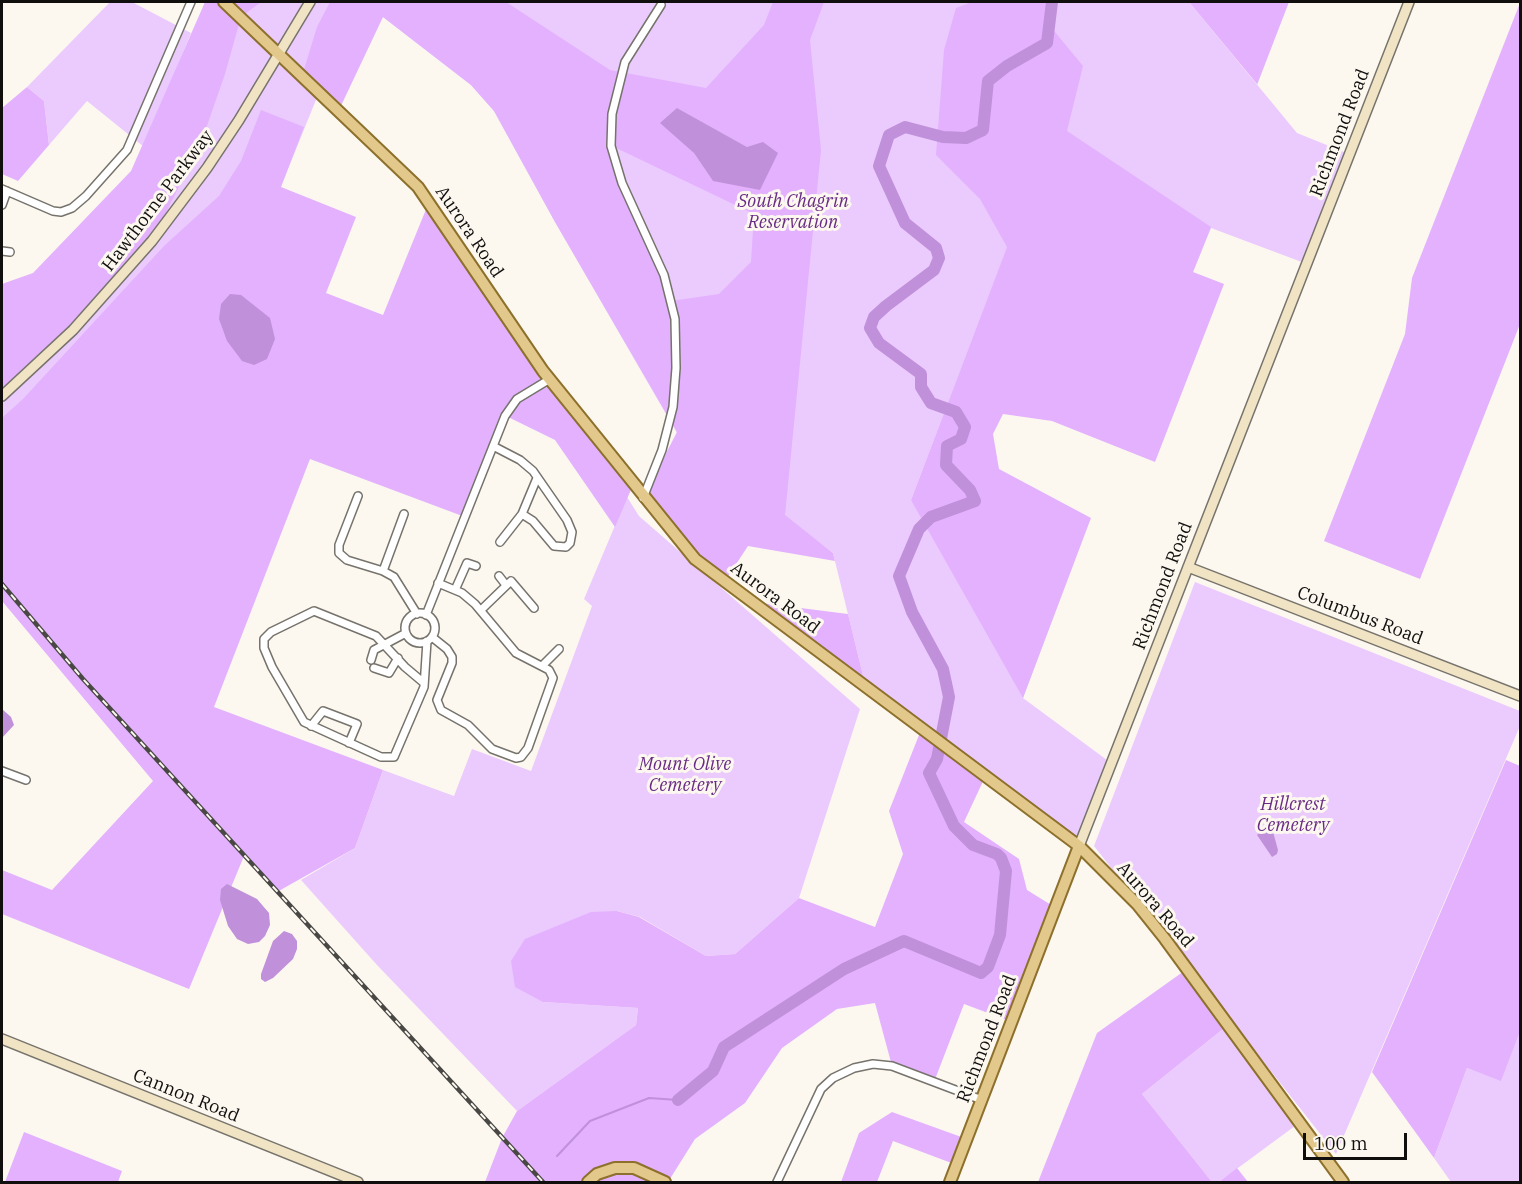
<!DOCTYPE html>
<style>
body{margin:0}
#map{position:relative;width:1522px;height:1184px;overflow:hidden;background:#fcf8f0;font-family:"IBM Plex Serif",serif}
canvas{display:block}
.frame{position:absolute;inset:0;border:3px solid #100f0d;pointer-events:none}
.scale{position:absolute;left:1303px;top:1133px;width:104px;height:27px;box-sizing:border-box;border:3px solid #100f0d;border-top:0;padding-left:8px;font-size:18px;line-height:21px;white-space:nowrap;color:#100f0d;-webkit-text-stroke:4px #fcf8f0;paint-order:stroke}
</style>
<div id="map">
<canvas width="1522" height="1184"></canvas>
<div class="frame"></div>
<div class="scale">100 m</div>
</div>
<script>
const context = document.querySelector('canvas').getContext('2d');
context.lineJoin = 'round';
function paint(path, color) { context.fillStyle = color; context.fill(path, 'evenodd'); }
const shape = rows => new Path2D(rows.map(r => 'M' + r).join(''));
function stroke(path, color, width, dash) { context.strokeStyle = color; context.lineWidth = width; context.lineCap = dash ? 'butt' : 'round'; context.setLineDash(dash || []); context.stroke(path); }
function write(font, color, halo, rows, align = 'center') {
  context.font = font + ' "IBM Plex Serif",serif'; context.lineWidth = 6; context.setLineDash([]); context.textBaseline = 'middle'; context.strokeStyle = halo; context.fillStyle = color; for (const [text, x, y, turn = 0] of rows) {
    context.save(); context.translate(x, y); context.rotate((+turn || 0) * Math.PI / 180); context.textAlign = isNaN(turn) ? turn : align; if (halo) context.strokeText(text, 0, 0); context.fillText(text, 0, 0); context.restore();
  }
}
paint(shape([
 [110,2,132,2,191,33,144,147,87,101,49,145,44,101,27,87],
 [228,2,1189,2,1297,133,1349,154,1307,264,1211,228,1193,272,1023,206,911,500,1072,566,1023,698,1111,763,1079,846,866,688,833,553,677,433,555,222,494,111,471,85,383,17,320,90,91,655,2,553,2,334,160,169],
 [627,497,639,516,860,709,799,898,735,954,706,956,640,917,617,911,543,1002,638,1008,636,1025,517,1111,377,965,301,880,355,848,383,770,454,796,472,749,531,771,592,606,584,599],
 [1195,582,1520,711,1520,726,1336,1154,1094,846],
 [1228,1025,1299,1123,1219,1182,1212,1182,1142,1094],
 [1520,1032,1520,1182,1451,1182,1434,1158,1467,1068,1501,1080]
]), '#ebcbfd');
paint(shape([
 [205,2,261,2,241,17,225,74,202,140,152,241,130,268,2,396,2,284,33,273,131,171],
 [330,2,506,2,610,70,706,88,764,25,773,2,824,2,810,40,821,150,785,515,833,553,835,561,748,546,725,581,695,559,643,498,677,432,555,222,494,111,471,85,383,17,339,110,302,76,317,27],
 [677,108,747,147,713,181,694,153],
 [612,146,754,214,751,262,719,294,671,301,651,241,622,183],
 [972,2,1052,2,1050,26,1083,66,1067,131,1211,227,1193,272,1224,284,1155,462,1052,421,1003,414,993,434,999,469,1091,518,1023,698,911,500,1007,247,980,199,936,155,944,50,956,8],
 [1189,2,1289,2,1257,85,1257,84],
 [1520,3,1520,324,1420,579,1324,541,1405,334,1412,278],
 [27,87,44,101,49,145,18,181,2,174,2,108],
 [261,110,304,127,281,187,356,217,326,293,383,315,429,202,543,371,633,485,615,527,555,440,506,416,465,517,310,459,214,707,383,770,355,848,277,892,244,856,189,989,2,914,2,870,52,890,153,781,2,601,2,418,23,399,164,246,219,196,241,161],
 [753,602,848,614,866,688],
 [921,730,985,777,964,822,1019,859,1027,890,1056,908,1012,1022,964,1004,934,1082,892,1066,875,1003,837,1009,782,1048,745,1103,695,1139,668,1182,485,1182,502,1138,517,1111,636,1025,638,1008,543,1002,515,987,511,961,525,939,591,912,617,911,639,917,706,956,735,954,799,898,875,927,903,854,889,811],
 [1506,760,1520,766,1520,1032,1501,1081,1467,1068,1434,1158,1372,1072],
 [1187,969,1228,1025,1142,1094,1212,1182,1038,1182,1097,1033],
 [892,1112,967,1139,954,1164,893,1141,877,1182,841,1182,859,1133],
 [24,1132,122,1171,118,1182,5,1182],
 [1237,1168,1248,1182,1219,1182]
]), '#e3b1fe');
paint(shape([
 [677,108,747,147,763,142,778,153,760,190,713,181,694,153,660,123],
 [230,294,241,295,270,318,275,339,267,359,254,365,242,361,227,341,219,319,221,304],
 [2,709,11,717,14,725,2,738],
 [1265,826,1272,828,1278,850,1277,854,1272,857,1257,835],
 [227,884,257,899,269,913,270,925,265,936,259,942,248,944,237,939,228,926,220,900,221,889],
 [284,931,292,934,297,941,297,949,293,959,273,978,265,982,261,979,261,974,273,941]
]), '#c190da');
stroke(shape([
 [557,1156,590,1121,649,1098,678,1100]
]), '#c190da', 2);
stroke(shape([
 [678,1100,713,1071,724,1047,844,969,904,941,981,973,988,967,1000,935,1006,871,1001,858,997,854,973,845,954,826,929,773,937,759,949,697,943,669,912,612,899,576,919,529,931,517,975,501,970,490,946,465,947,446,961,439,965,427,956,412,931,403,921,387,921,374,879,343,870,328,874,317,886,306,934,270,939,258,936,248,905,223,879,166,889,135,905,127,943,137,966,138,983,130,988,81,1007,66,1047,43,1052,2]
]), '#c190da', 12);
const street = shape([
 [2,189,53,211,61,212,72,208,86,196,127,150,191,2],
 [2,205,7,191],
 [2,251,10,252],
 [493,446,520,460,533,471,567,520,572,532,570,543,566,547,554,546,533,521,522,514],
 [358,496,339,545,339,553,347,560,383,571,394,577,417,614],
 [643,498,662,450,673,407,676,368,675,319,664,275,622,183,611,146,612,114,625,62,661,5],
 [500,542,522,514,537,478],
 [383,571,404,514],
 [499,576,506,585],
 [455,590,467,563,476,566],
 [481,610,511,581,534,608],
 '405 628a15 15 0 1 1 30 0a15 15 0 1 1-30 0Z',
 [426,615,505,416,517,399,550,379],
 [432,637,447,649,452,657,452,663,437,700,441,710,468,725,492,749,516,758,521,757,528,748,553,678,549,670,516,653,475,604,462,593,438,583],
 [371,660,374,650,406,633],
 [542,666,559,649],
 [374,668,389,673,398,658],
 [424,683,405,667,376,636,314,611,271,632,264,639,264,648,272,667,304,722,381,757,394,757,424,687,427,641],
 [311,726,323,711,357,724,349,743],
 [2,771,26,780],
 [777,1182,821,1089,833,1078,854,1068,873,1064,892,1066,982,1100]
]);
const secondary = shape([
 [2,396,73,330,152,241,207,168,239,120,310,2],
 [1188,567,1520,696],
 [1079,846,1409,2],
 [2,1039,358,1182]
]);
const primary = shape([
 [224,2,418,187,543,371,695,559,1079,846,1137,904,1165,939,1343,1182],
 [588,1182,597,1174,615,1168,634,1168,665,1182],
 [950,1182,1079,846]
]);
stroke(street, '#76736c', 10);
stroke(secondary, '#76736c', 12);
stroke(primary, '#8d702c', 14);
stroke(street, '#fff', 7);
stroke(secondary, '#f1e4c5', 9);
stroke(primary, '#e3c88b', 10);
const rail = shape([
 [2,584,83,679,543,1182]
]);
stroke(rail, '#494844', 4.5);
stroke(rail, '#fcf8f0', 2, [7]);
write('18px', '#100f0d', '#fcf8f0', [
 ["Richmond Road",1340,133,-69],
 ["Hawthorne Parkway",158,201,-53],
 ["Aurora Road",469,232,56],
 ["Richmond Road",1163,586,-69],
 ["Aurora Road",775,598,37],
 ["Columbus Road",1360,616,21],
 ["Aurora Road",1155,905,49],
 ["Richmond Road",987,1039,-69],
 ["Cannon Road",186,1096,22]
]);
write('italic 18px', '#692c84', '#fcf8f0', [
 ["South Chagrin",793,202],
 ["Reservation",793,223],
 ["Mount Olive",685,765],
 ["Cemetery",685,786],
 ["Hillcrest",1293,805],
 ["Cemetery",1293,826]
]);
</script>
